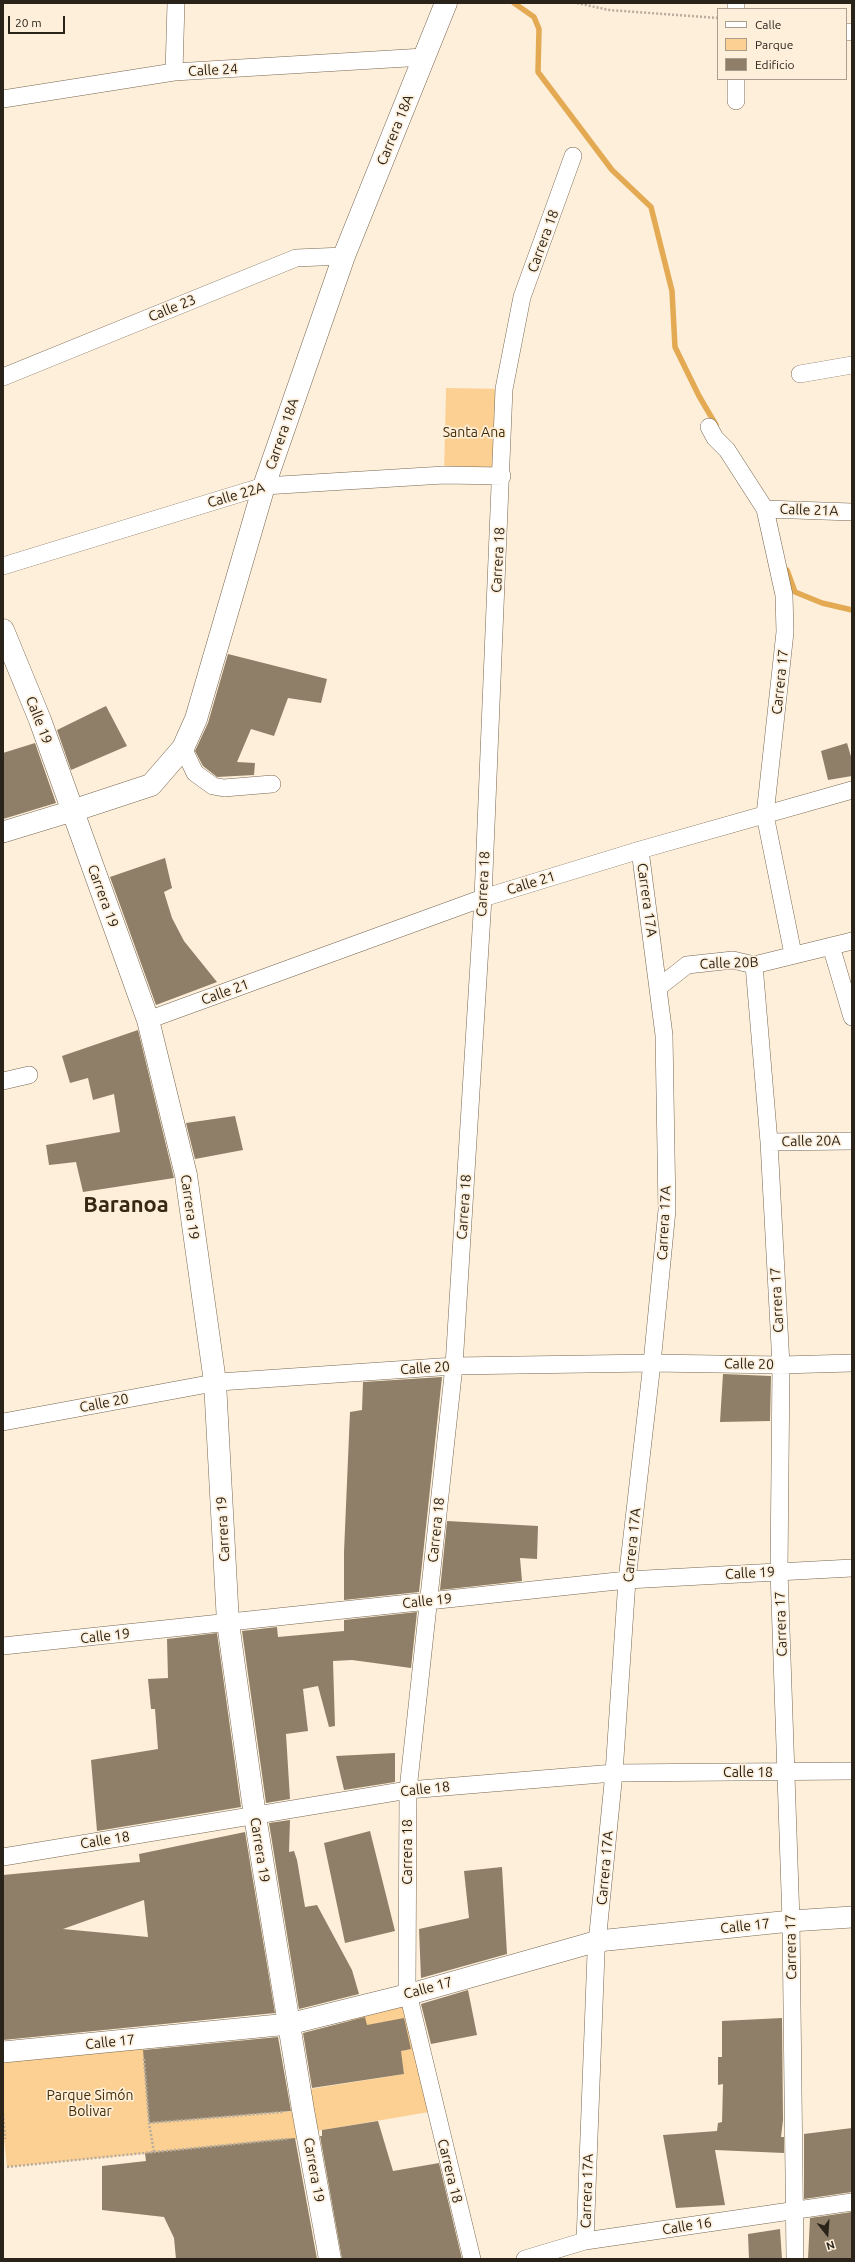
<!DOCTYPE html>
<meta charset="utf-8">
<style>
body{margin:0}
#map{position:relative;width:855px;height:2262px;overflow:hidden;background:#feefdb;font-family:Ubuntu,sans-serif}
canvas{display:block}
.frame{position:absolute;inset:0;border:4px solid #292319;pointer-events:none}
.legend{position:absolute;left:717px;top:8px;width:130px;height:72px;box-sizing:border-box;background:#feefdb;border:1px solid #a99d8d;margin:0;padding:5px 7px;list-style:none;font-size:12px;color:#292319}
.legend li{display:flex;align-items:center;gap:8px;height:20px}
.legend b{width:20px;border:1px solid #a99d8d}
.north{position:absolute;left:807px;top:2214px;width:40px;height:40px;-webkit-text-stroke:3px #feefdb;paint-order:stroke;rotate:163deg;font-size:11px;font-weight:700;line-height:16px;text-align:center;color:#292319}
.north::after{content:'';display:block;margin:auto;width:14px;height:18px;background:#292319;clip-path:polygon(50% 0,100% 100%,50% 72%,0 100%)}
.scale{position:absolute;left:8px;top:16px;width:57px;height:18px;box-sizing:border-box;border:2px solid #292319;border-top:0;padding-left:5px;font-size:12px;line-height:14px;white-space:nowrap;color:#292319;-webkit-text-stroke:3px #feefdb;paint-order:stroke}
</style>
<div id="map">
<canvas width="855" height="2262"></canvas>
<div class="frame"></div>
<ul class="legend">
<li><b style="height:5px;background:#fff"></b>Calle</li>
<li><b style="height:11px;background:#fbd092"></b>Parque</li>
<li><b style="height:11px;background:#8f7f68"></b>Edificio</li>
</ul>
<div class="north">N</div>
<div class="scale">20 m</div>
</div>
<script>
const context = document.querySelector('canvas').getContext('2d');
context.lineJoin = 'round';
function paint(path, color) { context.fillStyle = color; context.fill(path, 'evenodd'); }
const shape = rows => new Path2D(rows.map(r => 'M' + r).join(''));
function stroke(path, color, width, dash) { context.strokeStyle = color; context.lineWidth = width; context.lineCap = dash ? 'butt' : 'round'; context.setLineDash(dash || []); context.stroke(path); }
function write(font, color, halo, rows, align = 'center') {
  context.font = font + ' Ubuntu,sans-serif'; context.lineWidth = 3.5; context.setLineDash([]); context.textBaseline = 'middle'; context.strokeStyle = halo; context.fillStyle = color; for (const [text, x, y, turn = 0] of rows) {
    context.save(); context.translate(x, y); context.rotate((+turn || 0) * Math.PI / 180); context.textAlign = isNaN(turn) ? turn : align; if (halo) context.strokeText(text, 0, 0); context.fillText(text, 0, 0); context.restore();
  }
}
paint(shape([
 [446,388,504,389,502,476,444,475],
 [403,2001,435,2111,311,2132,304,2090,404,2074,396,2020,352,2028,349,2014],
 [143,2041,149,2123,295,2111,303,2138,7,2167,3,2129,3,2059]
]), '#fbd092');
stroke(shape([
 [514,3,534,17,539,29,538,72,612,170,651,207,672,291,675,347,699,396,716,425],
 [787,570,795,592,822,603,852,610]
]), '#e3aa53', 5.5);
paint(shape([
 [228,654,327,679,321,703,288,698,274,736,251,729,237,762,255,763,254,775,217,777,203,766,195,751,208,723],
 [106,706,127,746,71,770,57,730],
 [35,743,56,803,3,819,3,753],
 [847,743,852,760,852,776,828,780,821,751],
 [165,858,172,888,164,892,172,918,184,941,217,982,156,1005,110,877],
 [138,1030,174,1178,83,1192,76,1162,49,1165,46,1145,120,1132,114,1094,93,1100,88,1078,70,1083,62,1056],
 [235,1116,243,1150,195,1159,186,1123],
 [723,1374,771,1376,770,1421,720,1422],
 [442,1377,419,1592,344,1600,344,1552,350,1412,362,1410,363,1382],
 [447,1521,538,1526,537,1559,520,1558,522,1581,440,1590],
 [417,1612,411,1668,352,1660,333,1661,335,1726,329,1727,318,1686,303,1689,308,1731,286,1734,290,1799,266,1803,242,1631,277,1627,278,1637,344,1631,344,1620],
 [217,1633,241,1807,97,1831,91,1760,158,1749,155,1709,151,1709,148,1679,168,1678,167,1639],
 [395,1753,395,1782,344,1790,336,1756],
 [290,1820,289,1852,294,1851,297,1860,305,1907,317,1905,352,1970,359,1994,299,2009,269,1823],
 [370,1831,395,1931,345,1943,324,1843],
 [245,1832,275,2013,3,2040,3,1875,140,1862,139,1854],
 [144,1900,148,1937,63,1929],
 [502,1867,507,1954,421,1978,419,1929,469,1918,464,1871],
 [468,1990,477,2035,431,2044,421,2004],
 [365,2017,367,2025,404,2018,411,2049,401,2051,404,2074,312,2088,303,2033],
 [782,2018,783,2120,781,2137,784,2137,784,2153,715,2150,725,2205,676,2208,663,2135,717,2131,718,2123,722,2122,723,2084,718,2085,718,2057,722,2057,722,2021],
 [278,2037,291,2111,149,2123,143,2050],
 [378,2121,393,2171,439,2163,462,2259,342,2259,320,2136,322,2136,322,2130],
 [852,2128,852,2192,804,2199,804,2134],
 [295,2138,317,2259,176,2259,174,2238,164,2217,102,2210,102,2166,146,2161,145,2153],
 [852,2212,852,2259,808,2259,810,2218],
 [780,2229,782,2259,749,2259,748,2234]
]), '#8f7f68');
const minor = shape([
 [736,3,736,9],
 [846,32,852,32],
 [174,72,176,3],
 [736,79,736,101],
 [3,99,174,72,424,57],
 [800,374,852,365],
 [3,377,296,258,344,256],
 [709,427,715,438,727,450,765,509,784,595,785,632,765,815,793,954],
 [765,509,852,512],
 [3,566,264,486,444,475,502,476],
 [183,748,195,773,213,786,224,788,272,784],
 [831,946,852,1017],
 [754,965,769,1142,781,1365,779,1571,791,1921,795,2259],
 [659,987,687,965,733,960,754,965,852,941],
 [148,1020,483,898,640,850,852,790],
 [3,1081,29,1075],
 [769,1142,852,1141],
 [3,1422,219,1382,454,1366,652,1363,781,1365,852,1363],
 [3,1646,627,1580,852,1568],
 [3,1857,408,1790,614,1773,852,1771],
 [585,2241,596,1953,614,1773,627,1580,652,1363,667,1210,664,1035,640,850],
 [472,2259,407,1989,408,1790,454,1366,483,898,504,389,522,297,573,156],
 [525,2259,585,2241,852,2202]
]);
const tertiary = shape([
 [3,832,72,811],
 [3,2052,289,2024,414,1993,598,1941,791,1921,852,1917]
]);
const secondary = shape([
 [3,630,40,720,148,1020,186,1175,215,1382,228,1623,255,1816,303,2110,330,2259],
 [72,811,151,785,183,748,196,719,264,486,344,256,446,3]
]);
stroke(minor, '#776751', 18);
stroke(tertiary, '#776751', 22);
stroke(secondary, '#776751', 23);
stroke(shape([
 [577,3,609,10,718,18],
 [144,2059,149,2123,283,2112],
 [3,2114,5,2139],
 [154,2152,287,2139],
 [7,2167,154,2152,149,2123]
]), '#b8ac9c', 2.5, [2, 2]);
stroke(minor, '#fff', 17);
stroke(tertiary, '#fff', 21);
stroke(secondary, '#fff', 22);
write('14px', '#292319', '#feefdb', [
 ["Calle 24",213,70,-3],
 ["Carrera 18A",395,130,-68],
 ["Carrera 18",543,241,-70],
 ["Calle 23",172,308,-22],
 ["Carrera 18A",282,434,-71],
 ["Calle 22A",236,495,-16],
 ["Calle 21A",809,510,2],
 ["Carrera 18",498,560,-87],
 ["Carrera 17",780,682,-84],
 ["Calle 19",39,720,69],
 ["Calle 21",531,883,-17],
 ["Carrera 18",483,884,-87],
 ["Carrera 19",103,896,70],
 ["Carrera 17A",647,900,82],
 ["Calle 20B",729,963,-2],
 ["Calle 21",225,992,-20],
 ["Calle 20A",811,1141,-1],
 ["Carrera 19",190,1207,82],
 ["Carrera 18",464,1207,-86],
 ["Carrera 17A",664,1223,-87],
 ["Carrera 17",777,1300,-93],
 ["Calle 20",749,1364,1],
 ["Calle 20",425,1368,-4],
 ["Calle 20",104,1403,-11],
 ["Carrera 19",223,1529,-93],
 ["Carrera 18",436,1530,-84],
 ["Carrera 17A",632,1545,-84],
 ["Calle 19",750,1573,-3],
 ["Calle 19",427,1601,-6],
 ["Carrera 17",781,1624,-92],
 ["Calle 19",105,1636,-6],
 ["Calle 18",748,1772],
 ["Calle 18",425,1789,-6],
 ["Calle 18",105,1840,-9],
 ["Carrera 19",260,1850,81],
 ["Carrera 18",407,1852,-90],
 ["Carrera 17A",605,1868,-85],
 ["Calle 17",745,1926,-6],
 ["Carrera 17",791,1947,-91],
 ["Calle 17",428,1988,-15],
 ["Calle 17",110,2042,-6],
 ["Carrera 19",314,2170,80],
 ["Carrera 18",450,2171,76],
 ["Carrera 17A",587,2191,-88],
 ["Calle 16",687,2226,-9]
]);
write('14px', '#432c05', '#feefdb', [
 ["Santa Ana",474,432],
 ["Parque Simón",90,2095],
 ["Bolivar",90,2111]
]);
write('bold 22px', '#362813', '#feefdb', [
 ["Baranoa",126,1205]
]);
</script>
